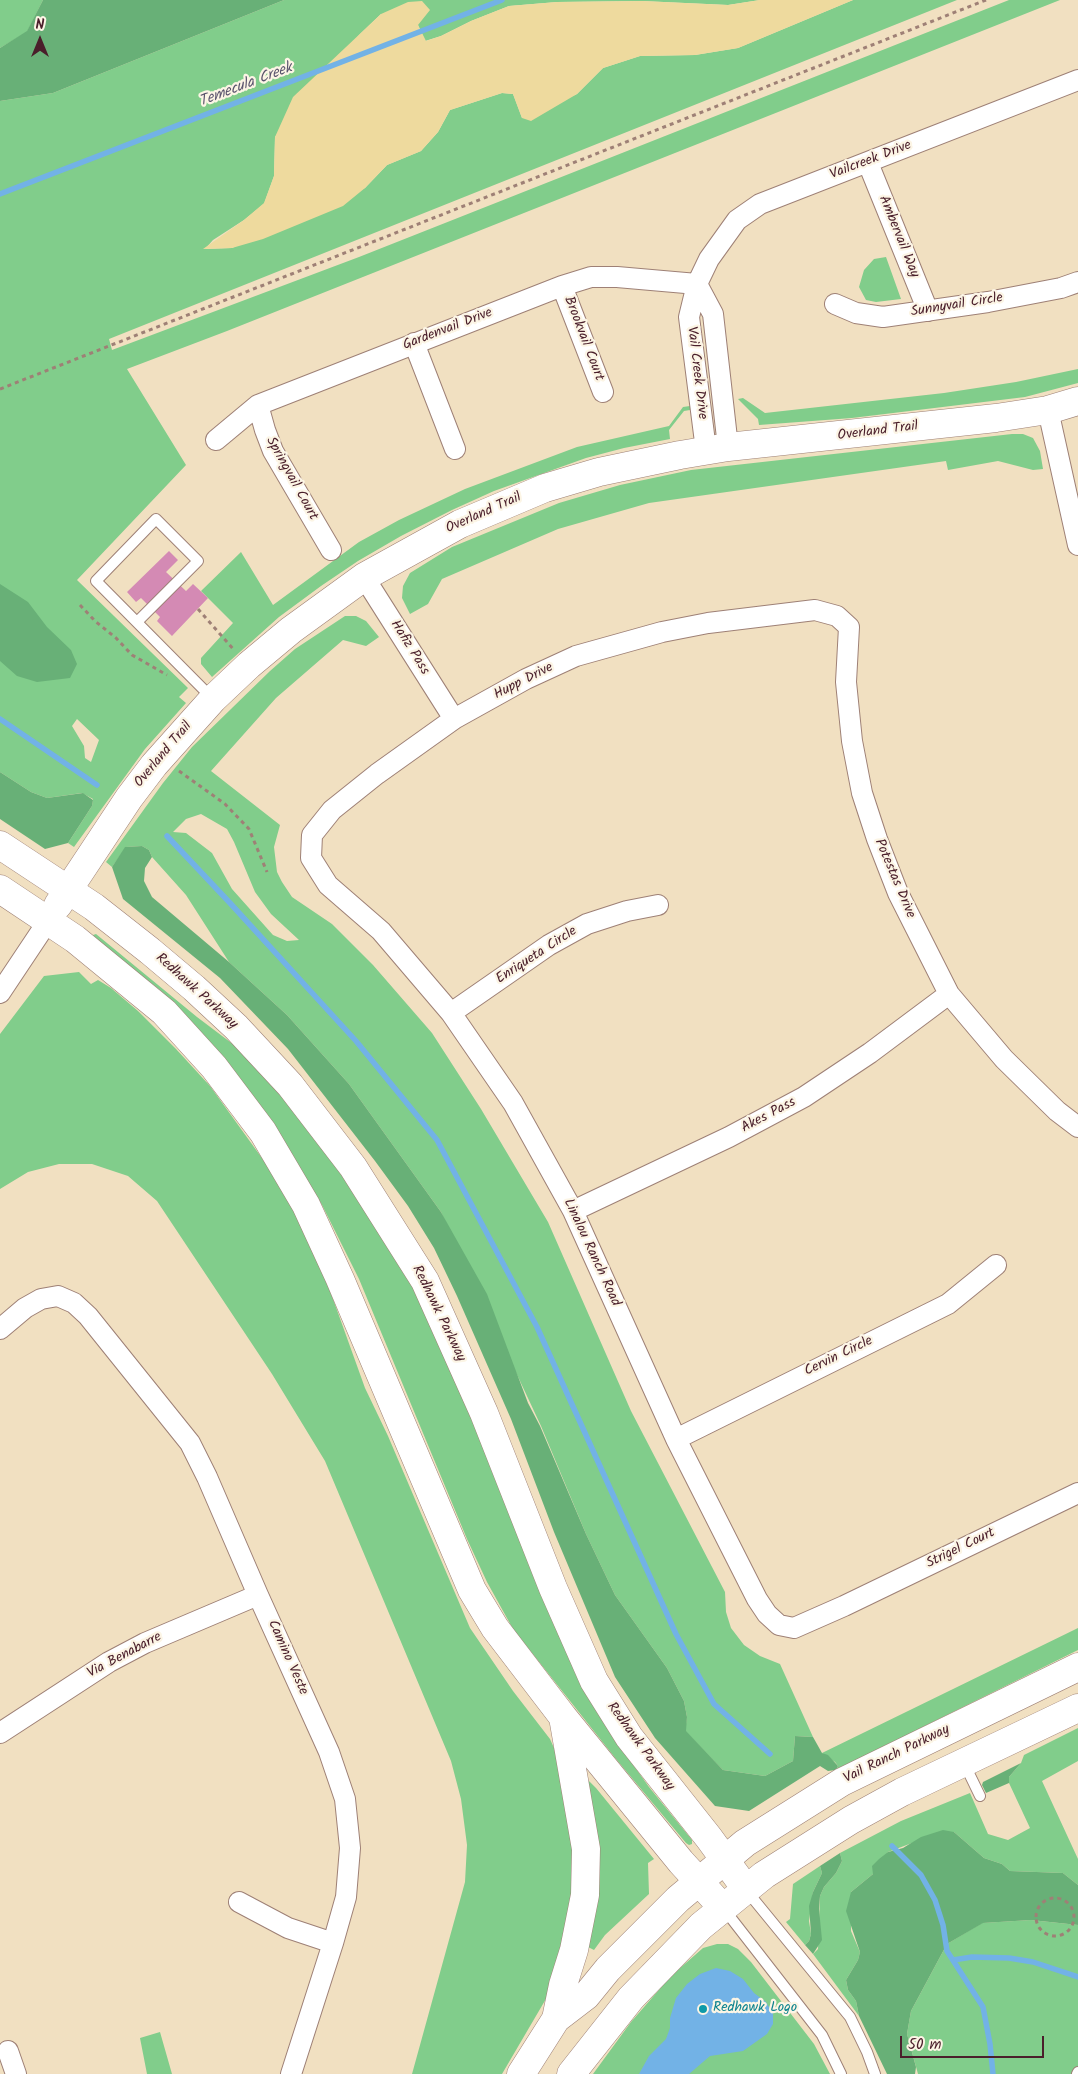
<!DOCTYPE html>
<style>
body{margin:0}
#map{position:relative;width:1078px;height:2074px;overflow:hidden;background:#f1e0c1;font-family:Kalam,sans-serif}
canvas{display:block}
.north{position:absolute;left:15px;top:15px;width:50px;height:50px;-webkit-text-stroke:4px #fcf5e5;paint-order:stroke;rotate:0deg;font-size:14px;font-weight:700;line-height:20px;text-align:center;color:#4a1f2b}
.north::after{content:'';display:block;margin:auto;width:18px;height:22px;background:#4a1f2b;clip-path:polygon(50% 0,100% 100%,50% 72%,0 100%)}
.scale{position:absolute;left:900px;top:2036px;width:144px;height:22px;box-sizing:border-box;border:2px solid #4a1f2b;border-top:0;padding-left:6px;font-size:15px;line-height:18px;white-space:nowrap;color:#4a1f2b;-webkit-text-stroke:4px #fcf5e5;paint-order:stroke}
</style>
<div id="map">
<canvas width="1078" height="2074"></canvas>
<div class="north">N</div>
<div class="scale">50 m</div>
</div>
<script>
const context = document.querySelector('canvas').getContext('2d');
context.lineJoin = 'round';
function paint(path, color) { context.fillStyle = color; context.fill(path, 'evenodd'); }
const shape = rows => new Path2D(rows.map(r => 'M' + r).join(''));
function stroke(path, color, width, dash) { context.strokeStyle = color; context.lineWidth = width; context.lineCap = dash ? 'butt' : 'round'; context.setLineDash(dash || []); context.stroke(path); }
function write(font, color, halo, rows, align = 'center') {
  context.font = font + ' Kalam,sans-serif'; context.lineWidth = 4.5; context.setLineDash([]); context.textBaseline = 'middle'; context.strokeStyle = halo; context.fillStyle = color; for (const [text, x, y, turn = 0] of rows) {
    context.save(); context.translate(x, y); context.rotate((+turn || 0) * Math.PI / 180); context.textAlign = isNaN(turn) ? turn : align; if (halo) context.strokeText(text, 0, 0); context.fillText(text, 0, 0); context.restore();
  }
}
paint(shape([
 [0,0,43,0,27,32,0,48],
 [284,0,760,0,728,5,642,1,557,2,509,6,471,21,441,36,425,41,418,25,381,14,360,34,275,137,274,176,264,204,244,220,213,240,205,249,232,248,365,188,387,165,421,151,438,132,450,110,502,93,513,94,522,118,577,94,603,68,640,56,695,55,738,48,853,0,957,0,109,339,112,350,359,257,1009,0,1060,0,227,331,127,369,186,465,77,580,188,688,179,697,186,703,145,749,74,847,68,843,92,806,93,799,82,793,47,798,31,792,0,772,0,101,53,93],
 [77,719,99,740,91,762,85,758,84,746,72,726],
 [886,257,901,299,876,302,866,300,859,287,864,270,874,259],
 [1078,369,1078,383,1025,397,852,418,759,425,758,419,738,399,743,398,765,413,944,393,1016,382],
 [690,406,690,410,684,411,669,430,670,439,624,448,586,458,494,491,452,510,401,536,358,561,321,586,279,617,212,677,201,664,201,658,233,623,201,591,241,552,273,605,359,542,399,520,465,489,577,447,669,426,683,407],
 [1012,434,1023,434,1033,438,1040,451,1043,469,1033,470,998,461,948,470,946,461,649,503,558,529,442,579,428,604,410,614,402,598,403,586,410,573,452,547,559,503,620,485,691,470],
 [345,616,356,616,366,621,379,637,366,646,343,640,276,698,211,771,280,825,274,847,277,872,282,882,292,897,332,924,373,965,432,1033,481,1109,548,1222,631,1411,725,1592,726,1612,731,1628,744,1645,760,1656,780,1664,813,1737,795,1736,793,1761,765,1776,723,1770,685,1731,687,1717,684,1701,667,1668,615,1595,586,1534,541,1426,441,1212,349,1084,287,1015,229,962,186,895,152,857,149,850,142,846,126,847,112,867,106,862,163,783,192,747,270,671,295,649],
 [201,814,227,829,234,842,255,892,271,914,299,940,287,941,273,935,232,889,212,853,186,833,173,832,186,819],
 [96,934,197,1017,242,1051,291,1104,348,1178,421,1297,575,1670,607,1728,649,1787,692,1840,692,1844,689,1845,686,1843,616,1759,513,1629,487,1582,467,1539,359,1279,322,1205,285,1144,199,1031,161,991,95,939,93,935],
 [79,972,91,984,98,980,111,988,138,1011,176,1049,210,1086,272,1172,310,1235,365,1388,388,1436,470,1628,513,1691,550,1739,567,1777,576,1884,550,1992,502,2074,412,2074,465,1882,467,1845,461,1799,451,1761,325,1461,272,1374,157,1201,128,1176,92,1164,59,1164,28,1172,0,1189,0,1034,44,976],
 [1078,1628,1078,1650,836,1770,838,1766,835,1762,822,1753],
 [1078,1728,1078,1761,1042,1781,1078,1859,1078,1885,1063,1873,1010,1871,1002,1864,984,1858,954,1832,912,1843,888,1852,873,1874,851,1892,851,1931,860,1952,858,1960,846,1980,848,1990,856,2001,859,2016,813,1954,818,1949,820,1896,824,1887,836,1873,842,1861,840,1853,901,1821,970,1793,988,1834,1008,1840,1030,1828,1009,1783,1009,1777,1021,1763,1024,1755],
 [585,1777,596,1788,654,1859,648,1863,649,1894,605,1935,594,1950,584,1945],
 [820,1866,822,1873,813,1892,809,1921,811,1934,809,1941,805,1945,786,1922,790,1919,793,1884],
 [1031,1920,1078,1925,1078,2074,918,2074,907,2034,911,2011,947,1944,982,1923],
 [717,1944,728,1944,738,1949,751,1962,814,2044,830,2074,593,2074,631,2022,671,1976,703,1948],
 [160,2032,172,2074,147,2074,140,2038]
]), '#81cd8b');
paint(shape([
 [43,0,284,0,53,93,0,101,0,48,27,31],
 [0,584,28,602,47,627,71,650,77,664,70,678,37,682,17,676,0,661],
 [0,772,31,792,47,798,83,793,93,800,92,806,68,843,45,849,0,819],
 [142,846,149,850,152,857,145,868,144,881,152,897,229,962,287,1015,349,1084,441,1212,487,1294,528,1403,540,1426,586,1534,615,1595,667,1668,684,1701,687,1717,686,1731,723,1770,765,1776,793,1761,795,1736,813,1737,822,1753,828,1755,838,1766,836,1770,828,1771,820,1766,749,1811,715,1806,655,1738,615,1677,554,1532,511,1419,457,1296,434,1248,408,1206,375,1161,288,1049,220,978,123,899,112,867,125,847],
 [1021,1763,1009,1777,1009,1783,986,1793,982,1785,983,1782],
 [943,1830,954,1832,984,1858,1002,1864,1010,1871,1063,1873,1078,1885,1078,1925,1031,1920,983,1923,947,1944,911,2011,907,2034,916,2067,915,2074,887,2074,859,2016,856,2001,848,1990,846,1980,858,1960,860,1952,846,1911,851,1892,873,1874,872,1866,879,1859,888,1852,903,1848,921,1837],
 [840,1853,842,1861,836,1873,824,1887,820,1896,819,1909,822,1940,813,1954,805,1945,809,1941,811,1934,809,1906,813,1892,822,1873,820,1866]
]), '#68b077');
paint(shape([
 [760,0,853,0,738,48,695,55,640,56,603,68,577,94,531,121,522,118,513,94,502,93,450,110,438,132,421,151,387,165,365,188,343,206,263,239,232,248,203,249,244,220,264,203,274,176,275,137,293,97,381,14,408,2,422,1,430,10,418,25,426,41,441,36,471,21,509,6,557,2,642,1,728,5]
]), '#eeda9e');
paint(shape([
 [716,1968,730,1971,743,1979,754,1993,766,2002,773,2014,773,2024,767,2034,743,2051,710,2056,689,2074,639,2074,649,2056,666,2039,670,2028,670,2018,676,1998,687,1984,700,1974]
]), '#72b2e6');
stroke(shape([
 [0,194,502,0],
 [0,719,97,785],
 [167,836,230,903,356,1041,437,1140,537,1327,676,1634,714,1704,770,1754],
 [892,1846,921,1875,935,1900,943,1925,947,1951,983,2007,990,2044,993,2074],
 [953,1960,972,1957,1009,1958,1033,1962,1078,1977]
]), '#72b2e6', 5.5);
paint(shape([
 [169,551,178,560,166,572,186,591,193,584,208,598,172,636,157,621,160,617,141,598,136,602,127,592]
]), '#d48ab4');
const lane = shape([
 [137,622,198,561,156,519,96,581,213,699],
 [964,1763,980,1796],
 [746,1890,850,2017,867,2052,875,2074],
 [724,1909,822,2035,841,2074],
 [1077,2074,1078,2072]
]);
const street = shape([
 [868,163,928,311],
 [697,284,713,314,728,447],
 [562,286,603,392],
 [835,304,856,313,883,317,988,302,1061,288,1078,282],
 [414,343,455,449],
 [258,405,265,430,273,451,331,550],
 [1048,410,1078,545],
 [216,440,258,405,562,286,591,277,617,277,697,284],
 [706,450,689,317,697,284,709,259,737,220,760,204,1078,80],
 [364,577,454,719],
 [0,993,48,921],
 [451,1013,549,945,587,924,627,911,658,905],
 [1078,1127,1057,1111,1004,1059,949,994,898,893,877,839,862,793,852,741,846,682,849,627,837,616,815,610,708,623,662,632,576,656,526,679,454,719,377,774,332,810,312,835,311,858,328,885,381,931,451,1013,513,1103,573,1211,676,1439,757,1599,767,1614,779,1625,794,1628,844,1606,1078,1493],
 [573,1211,729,1137,804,1097,870,1053,949,994],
 [0,1329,25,1308,41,1299,58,1296,74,1303,88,1316,190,1443,207,1477,258,1595,329,1752,345,1799,350,1848,346,1897,333,1943,291,2074],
 [676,1439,948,1304,996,1265],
 [0,1733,109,1662,145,1643,258,1595],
 [239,1902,288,1928,333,1943],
 [8,2051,16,2074]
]);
const secondary = shape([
 [0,845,94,907,150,951,194,988,236,1027,290,1085,353,1167,425,1281,484,1413,553,1588,594,1681,629,1737,709,1838,746,1889],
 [0,889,75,939,164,1012,214,1067,263,1132,306,1205,340,1279,472,1590,495,1628,563,1717,681,1862,723,1908],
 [58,905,129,798,154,765,213,699,249,665,291,630,364,577,460,524,545,488,599,472,680,455,728,447,996,418,1048,410,1078,401],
 [556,2019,563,1985,574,1950,585,1895,586,1849,563,1717],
 [521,2074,556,2019,586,1996,608,1969,678,1899,745,1843,842,1782,1078,1667],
 [571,2074,631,1998,701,1926,764,1875,851,1820,902,1792,1078,1708]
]);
stroke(lane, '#9e8076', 12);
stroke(street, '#9e8076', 22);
stroke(secondary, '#9e8076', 29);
stroke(shape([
 [0,389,986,0],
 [80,605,95,621,116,638,132,655,167,675],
 [198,609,234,650],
 [179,771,225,804,249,829,267,872],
 '1036 1917a19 19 0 1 1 38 0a19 19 0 1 1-38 0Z'
]), '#9e8076', 3, [4, 4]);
stroke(lane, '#fff', 10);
stroke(street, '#fff', 20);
stroke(secondary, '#fff', 28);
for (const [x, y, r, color] of [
 [703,2009,5,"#0f9aa8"]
]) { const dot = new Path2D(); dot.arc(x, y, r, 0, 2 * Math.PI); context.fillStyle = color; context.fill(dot); stroke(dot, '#fcf5e5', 2); }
write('14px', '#4a1f2b', '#fcf5e5', [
 ["Vailcreek Drive",871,161,-21],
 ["Ambervail Way",898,237,68],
 ["Sunnyvail Circle",957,306,-9],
 ["Gardenvail Drive",448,330,-21],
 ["Brookvail Court",583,339,69],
 ["Vail Creek Drive",696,373,83],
 ["Overland Trail",878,432,-7],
 ["Springvail Court",291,479,61],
 ["Overland Trail",484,514,-24],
 ["Hafiz Pass",409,648,58],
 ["Hupp Drive",524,682,-27],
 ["Overland Trail",164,755,-50],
 ["Potestas Drive",894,879,67],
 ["Enriqueta Circle",537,956,-33],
 ["Redhawk Parkway",196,992,42],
 ["Akes Pass",769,1116,-28],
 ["Linalou Ranch Road",591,1253,65],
 ["Redhawk Parkway",438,1314,64],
 ["Cervin Circle",839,1357,-26],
 ["Strigel Court",961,1549,-26],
 ["Via Benabarre",125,1656,-28],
 ["Camino Veste",287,1658,66],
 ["Redhawk Parkway",640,1747,54],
 ["Vail Ranch Parkway",897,1755,-26]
]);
write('14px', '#0d838f', '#fcf5e5', [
 ["Redhawk Logo",713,2009]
], 'left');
write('italic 15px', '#58526c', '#fcf5e5', [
 ["Temecula Creek",246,86,-21]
]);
</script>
